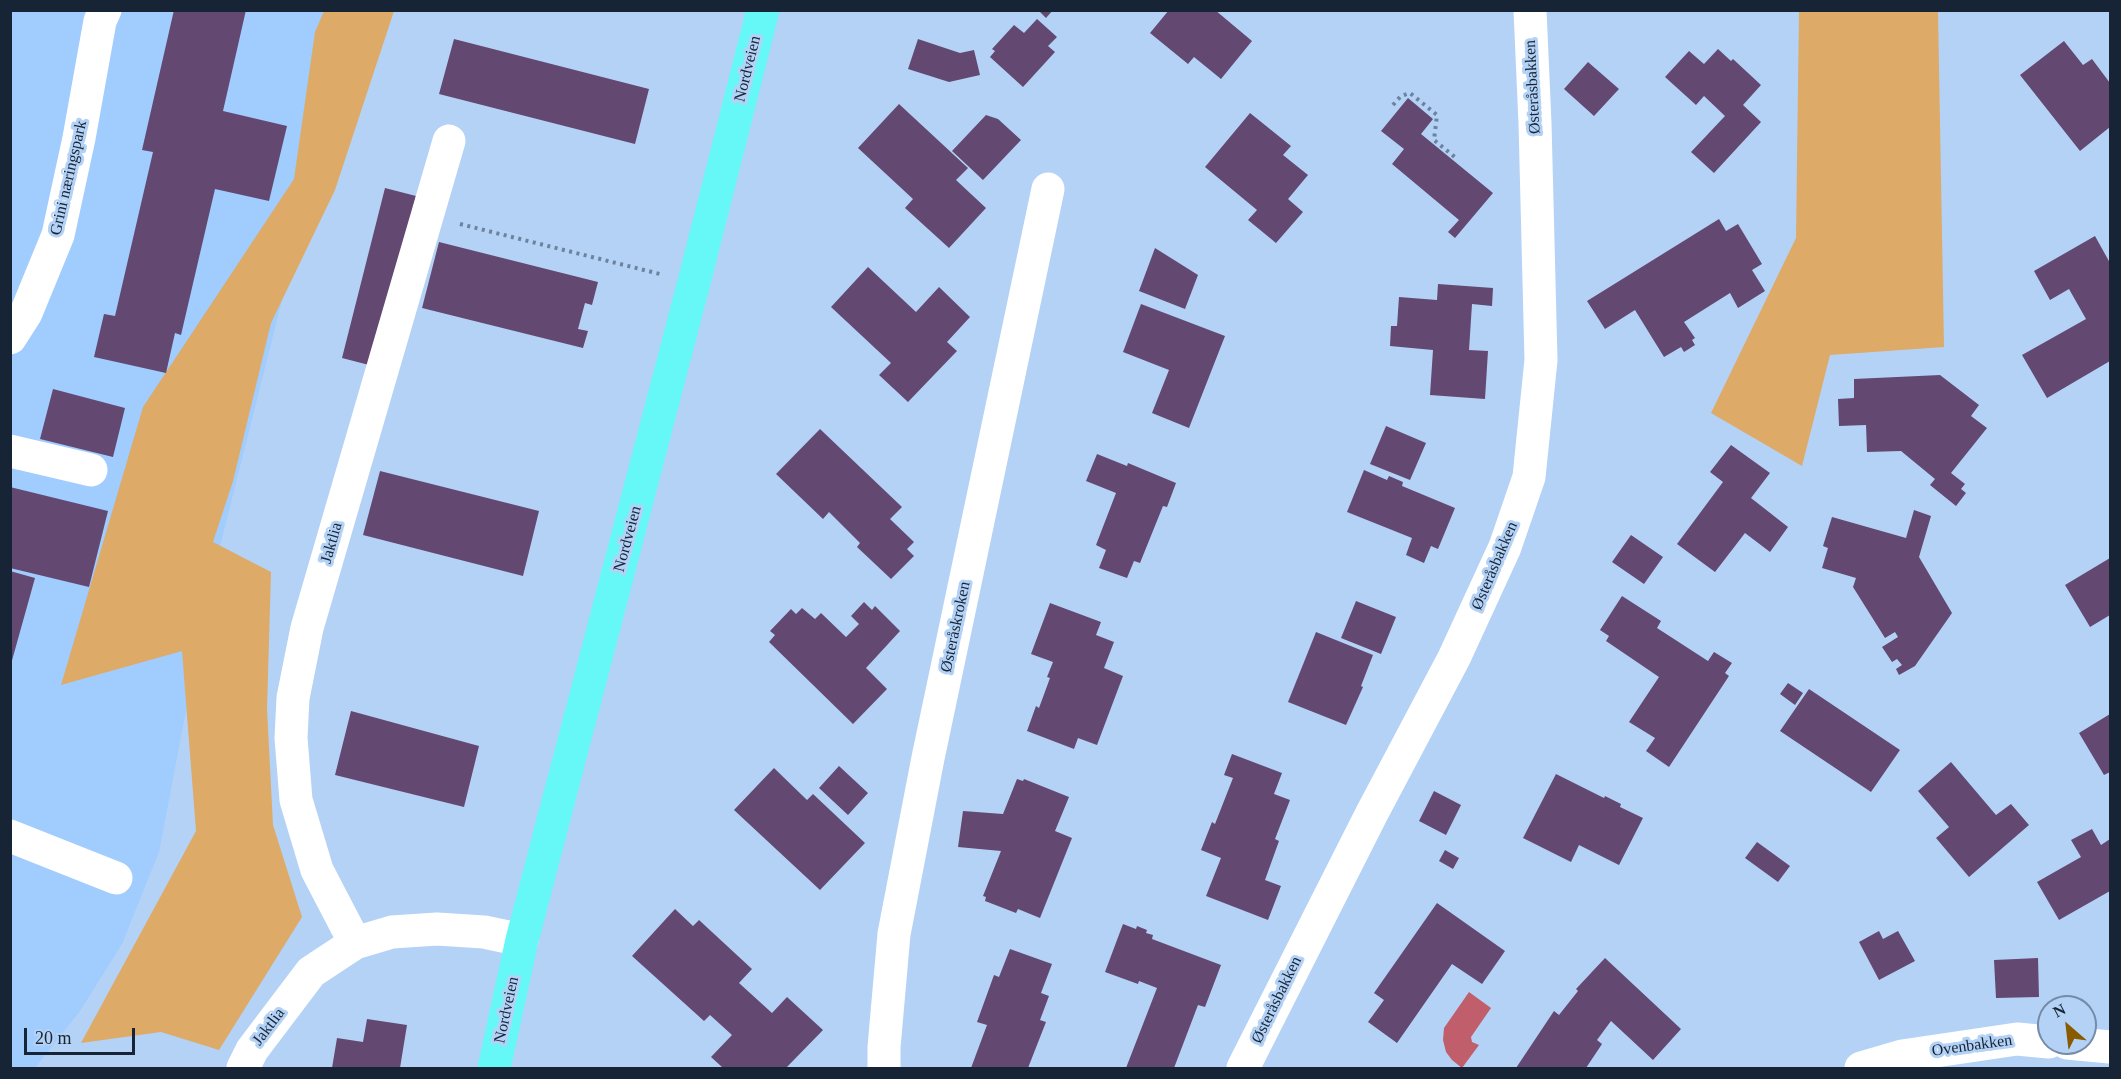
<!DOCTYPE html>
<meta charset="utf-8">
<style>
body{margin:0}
#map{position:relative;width:2121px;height:1079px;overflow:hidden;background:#b4d2f6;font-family:"Times New Roman",serif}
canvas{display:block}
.frame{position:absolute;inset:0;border:12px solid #162435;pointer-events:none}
.north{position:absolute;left:2037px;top:995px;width:60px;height:60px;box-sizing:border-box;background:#b4d2f6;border:2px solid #758ca9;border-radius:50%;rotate:332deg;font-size:16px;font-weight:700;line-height:24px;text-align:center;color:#162435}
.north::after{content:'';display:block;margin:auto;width:21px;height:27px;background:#8a5a00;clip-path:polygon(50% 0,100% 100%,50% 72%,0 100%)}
.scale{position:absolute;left:24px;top:1028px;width:111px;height:27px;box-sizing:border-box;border:3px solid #162435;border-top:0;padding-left:8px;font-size:18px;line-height:21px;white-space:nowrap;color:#162435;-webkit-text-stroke:4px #b4d2f6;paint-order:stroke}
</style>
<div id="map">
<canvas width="2121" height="1079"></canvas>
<div class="frame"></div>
<div class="north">N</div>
<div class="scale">20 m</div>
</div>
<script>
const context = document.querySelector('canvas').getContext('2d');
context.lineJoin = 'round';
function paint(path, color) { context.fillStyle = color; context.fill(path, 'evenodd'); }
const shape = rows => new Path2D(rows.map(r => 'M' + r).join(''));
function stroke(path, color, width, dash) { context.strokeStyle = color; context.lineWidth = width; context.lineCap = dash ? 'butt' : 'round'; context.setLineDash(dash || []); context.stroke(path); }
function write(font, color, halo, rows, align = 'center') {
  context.font = font + ' "Times New Roman",serif'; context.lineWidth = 6; context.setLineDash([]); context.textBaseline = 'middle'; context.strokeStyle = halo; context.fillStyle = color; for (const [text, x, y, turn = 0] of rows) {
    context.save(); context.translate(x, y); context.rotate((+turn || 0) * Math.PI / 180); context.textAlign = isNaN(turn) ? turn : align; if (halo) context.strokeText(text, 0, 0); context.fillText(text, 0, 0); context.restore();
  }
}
paint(shape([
 [10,11,369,11,309,193,209,590,159,852,122,944,80,1011,35,1068,10,1068]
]), '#a1ccfe');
paint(shape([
 [324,11,394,11,335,190,271,323,233,481,213,542,271,572,267,709,273,825,302,917,219,1050,161,1032,81,1043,196,831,182,651,61,685,143,407,294,179,315,32],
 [1799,11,1938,11,1944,347,1830,355,1802,466,1711,413,1796,238]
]), '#ddaa68');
paint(shape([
 [1469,992,1491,1008,1471,1037,1472,1042,1479,1045,1462,1068,1452,1060,1446,1052,1443,1040,1444,1028]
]), '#c05e6c');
paint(shape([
 [174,10,246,10,223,111,287,126,269,201,215,189,181,335,175,333,166,373,94,357,104,314,115,316,153,152,142,150],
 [1038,10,1053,10,1046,18],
 [1169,10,1215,10,1252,41,1221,79,1194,57,1188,64,1150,33],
 [1037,19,1057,37,1048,46,1055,52,1023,87,990,57,995,51,992,49,1014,25,1024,33],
 [454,39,649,89,635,144,439,94],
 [918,39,960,53,974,50,980,75,949,82,908,69],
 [2064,41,2083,65,2092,59,2110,83,2110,127,2080,151,2020,75],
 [1718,49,1731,61,1733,59,1761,85,1743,105,1761,122,1714,173,1691,152,1725,116,1704,96,1696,105,1665,77,1689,51,1704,64],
 [1588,62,1619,89,1594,116,1564,89],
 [1408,98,1433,119,1421,134,1493,193,1455,238,1448,232,1459,220,1392,164,1404,149,1381,131],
 [899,104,968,168,956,180,986,208,949,248,905,208,913,199,858,148],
 [1250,113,1291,146,1283,155,1308,175,1288,199,1303,212,1276,243,1248,220,1257,210,1205,167],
 [986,115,998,119,1021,140,983,180,952,151],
 [385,188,416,196,373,366,342,358],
 [1719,219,1726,231,1738,224,1762,264,1752,270,1765,291,1738,308,1730,293,1684,322,1695,338,1692,340,1695,345,1684,352,1681,347,1664,357,1635,310,1605,329,1587,301],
 [2095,236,2110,263,2110,361,2047,398,2022,355,2086,319,2069,289,2050,300,2034,271],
 [439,242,598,282,592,305,585,303,578,329,588,331,583,348,422,308],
 [1155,248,1198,275,1185,309,1139,291],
 [868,267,916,312,939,287,970,317,947,342,957,351,908,402,879,375,891,363,831,307],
 [1438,284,1493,288,1492,306,1472,304,1469,350,1488,351,1485,399,1430,395,1433,350,1390,346,1391,326,1397,326,1399,297,1437,300],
 [1141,304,1225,336,1189,428,1152,413,1169,370,1123,352],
 [1940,375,1979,405,1971,416,1987,428,1951,473,1965,484,1961,489,1966,493,1956,506,1930,485,1935,479,1901,451,1867,452,1866,425,1839,426,1838,399,1854,398,1854,379],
 [53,389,125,408,113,457,40,439],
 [1386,426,1426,443,1410,480,1370,464],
 [820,429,902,507,890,519,914,542,907,549,914,556,891,579,857,547,860,543,829,512,823,519,776,474],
 [1731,445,1770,473,1751,498,1788,527,1770,552,1745,533,1715,572,1677,544,1723,482,1710,472],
 [1097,454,1127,466,1128,463,1176,483,1167,507,1163,506,1140,563,1134,561,1127,578,1099,568,1106,550,1096,545,1116,493,1086,481],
 [1364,470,1387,480,1389,476,1403,482,1402,486,1455,508,1438,549,1431,546,1424,563,1406,555,1412,538,1347,512],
 [380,471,539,511,523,576,363,535],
 [10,487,108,511,89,587,10,568],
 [1914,510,1931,516,1919,557,1952,613,1915,666,1899,675,1896,669,1902,665,1897,659,1892,662,1882,647,1898,637,1895,632,1885,638,1853,587,1856,578,1822,568,1828,548,1823,546,1832,517,1906,538],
 [1631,535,1663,557,1644,584,1612,562],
 [2110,558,2110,615,2090,627,2065,585],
 [10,571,35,578,11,664,10,664],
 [1622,596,1661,621,1657,628,1708,661,1714,652,1732,663,1725,673,1729,676,1669,767,1646,751,1655,738,1629,722,1659,677,1606,641,1609,636,1600,630],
 [1356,601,1396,617,1381,654,1341,638],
 [864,602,872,610,875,606,900,631,866,668,887,689,853,724,769,642,775,635,770,631,791,609,796,614,802,608,815,619,821,613,846,637,859,624,851,616],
 [1050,603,1101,622,1096,635,1114,642,1104,668,1123,676,1097,745,1078,738,1074,749,1027,731,1036,706,1039,708,1050,678,1047,677,1053,662,1031,654],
 [1316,632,1373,655,1361,686,1363,687,1346,725,1288,702],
 [1788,683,1803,693,1795,705,1780,694],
 [1809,689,1900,750,1871,792,1780,731],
 [351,711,479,746,464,807,335,775],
 [2110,714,2110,772,2104,775,2079,733],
 [1232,754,1282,773,1274,794,1290,800,1275,839,1279,841,1265,880,1281,886,1268,920,1206,896,1221,858,1201,850,1212,822,1215,824,1233,778,1224,775],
 [1951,762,1996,815,2011,804,2029,825,1969,877,1936,838,1949,827,1918,791],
 [839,766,868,793,848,815,819,788],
 [774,768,807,800,813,794,865,843,820,890,734,810],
 [1556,774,1604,798,1605,796,1621,804,1620,807,1643,818,1619,865,1579,845,1571,862,1523,838],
 [1017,779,1023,781,1024,779,1069,797,1055,831,1072,838,1040,918,1018,909,1016,913,985,901,986,897,983,896,1001,851,958,847,963,811,1003,814],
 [1434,791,1461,805,1446,835,1419,821],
 [2092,829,2101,845,2110,839,2110,891,2059,920,2037,882,2081,857,2071,840],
 [1757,842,1790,866,1778,882,1745,858],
 [1445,850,1459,858,1453,869,1439,861],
 [1437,903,1505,951,1482,984,1452,964,1397,1043,1368,1022,1384,1000,1374,993],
 [675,909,693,926,699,920,752,969,739,983,772,1013,787,997,823,1030,786,1068,721,1068,722,1067,711,1057,732,1035,710,1015,704,1021,632,956],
 [1123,924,1136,929,1137,926,1147,930,1146,933,1153,935,1152,939,1221,965,1205,1007,1198,1005,1174,1068,1126,1068,1157,988,1139,981,1138,984,1105,972],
 [1879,931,1883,939,1898,931,1915,961,1879,980,1859,942],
 [1010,949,1052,964,1041,993,1049,996,1040,1020,1046,1022,1028,1068,971,1068,987,1025,977,1022,994,975,999,977],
 [1605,958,1681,1029,1653,1060,1611,1021,1597,1040,1602,1044,1586,1068,1516,1068,1554,1011,1559,1015,1578,991,1576,989],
 [2038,958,2039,997,1996,998,1994,960],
 [367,1019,407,1025,400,1068,332,1068,337,1038,363,1042]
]), '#634871');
stroke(shape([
 [1393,105,1401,96,1410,93,1437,115,1434,140,1456,158],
 [460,224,660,274]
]), '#6c839e', 4, [3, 4.5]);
stroke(shape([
 [10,338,26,313,58,235,79,138,100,21,105,10],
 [10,451,91,470],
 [10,836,116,878],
 [355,943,317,870,296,800,291,738,293,698,307,628,449,141],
 [2067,1043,2110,1047],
 [243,1068,252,1050,311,972,355,943,392,932,437,929,484,932,522,940],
 [884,1068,884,1047,894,934,928,758,1048,189],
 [1243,1068,1372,813,1454,658,1505,547,1529,477,1541,360,1535,123,1530,10],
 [1861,1068,1902,1056,2017,1039,2049,1042]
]), '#fff', 33);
stroke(shape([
 [494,1068,522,940,694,282,763,10]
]), '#66f8f6', 33);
write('16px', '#162435', '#b4d2f6', [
 ["Nordveien",748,69,-76],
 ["Østeråsbakken",1533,87,-93],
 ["Grini næringspark",69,178,-77],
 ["Nordveien",628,539,-75],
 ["Jaktlia",332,543,-74],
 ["Østeråsbakken",1495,566,-67],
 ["Østeråskroken",956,627,-78],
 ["Østeråsbakken",1277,1000,-64],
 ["Nordveien",507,1010,-78],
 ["Jaktlia",269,1027,-53],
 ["Ovenbakken",1972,1046,-8]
]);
</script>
